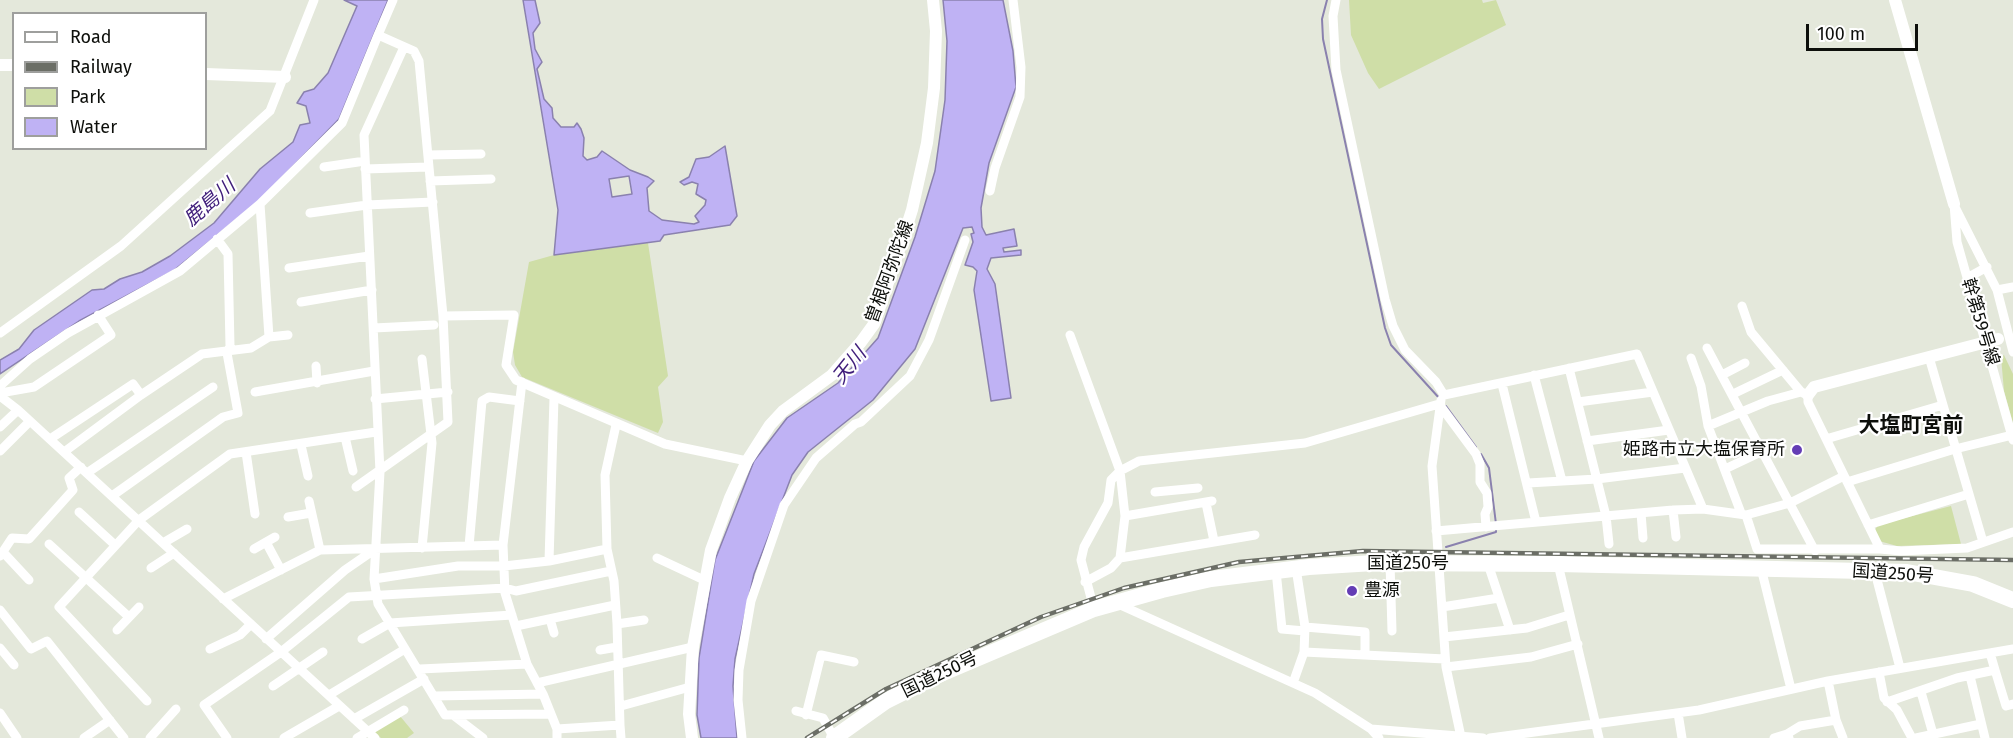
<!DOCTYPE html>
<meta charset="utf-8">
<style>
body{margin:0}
#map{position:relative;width:2013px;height:738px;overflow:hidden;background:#e4e8db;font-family:"Fira Sans",sans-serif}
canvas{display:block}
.legend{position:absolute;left:12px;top:12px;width:195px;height:138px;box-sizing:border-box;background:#fff;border:2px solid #9e9f9d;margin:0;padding:8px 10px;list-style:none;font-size:18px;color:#0d0f0b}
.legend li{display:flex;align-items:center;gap:12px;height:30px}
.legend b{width:30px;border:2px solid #9e9f9d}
.scale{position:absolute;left:1806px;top:24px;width:112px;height:27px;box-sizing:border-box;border:3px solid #0d0f0b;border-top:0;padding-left:8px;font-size:18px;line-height:21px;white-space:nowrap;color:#0d0f0b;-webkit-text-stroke:4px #fff;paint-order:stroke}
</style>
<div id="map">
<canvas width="2013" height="738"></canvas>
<ul class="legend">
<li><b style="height:8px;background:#fff"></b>Road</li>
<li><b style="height:8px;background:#6b6e66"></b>Railway</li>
<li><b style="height:16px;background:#cfdea7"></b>Park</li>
<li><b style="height:16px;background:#bfb2f4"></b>Water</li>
</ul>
<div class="scale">100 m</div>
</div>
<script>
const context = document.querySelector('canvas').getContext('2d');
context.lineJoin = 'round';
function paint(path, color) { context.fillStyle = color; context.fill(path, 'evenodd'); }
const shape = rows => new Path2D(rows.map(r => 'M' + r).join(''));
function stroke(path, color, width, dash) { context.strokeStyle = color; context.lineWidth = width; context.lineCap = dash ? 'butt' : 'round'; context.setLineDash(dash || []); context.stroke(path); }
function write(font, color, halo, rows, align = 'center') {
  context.font = font + ' "Fira Sans","Noto Sans JP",sans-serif'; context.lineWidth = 4.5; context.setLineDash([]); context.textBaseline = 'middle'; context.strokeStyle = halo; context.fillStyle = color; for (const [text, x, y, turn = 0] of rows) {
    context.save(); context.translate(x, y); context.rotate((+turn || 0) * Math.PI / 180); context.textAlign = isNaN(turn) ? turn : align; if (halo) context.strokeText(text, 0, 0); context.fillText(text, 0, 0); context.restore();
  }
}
paint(shape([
 [1349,0,1482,0,1483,3,1496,0,1506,25,1379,89,1368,73,1351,35],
 [648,243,668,376,658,387,663,422,658,433,522,377,515,365,513,352,529,262,554,255],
 [2004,355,2013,374,2013,423,2004,391,2001,357],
 [1951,506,1961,544,1897,546,1879,541,1875,530,1878,525],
 [400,716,414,733,407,738,381,738,374,732]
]), '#cfdea7');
const water = shape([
 [344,0,388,0,339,119,259,201,173,271,79,321,0,374,0,360,19,349,34,330,92,290,104,289,120,279,142,272,170,256,214,223,260,169,293,142,300,125,310,123,306,106,297,103,304,92,314,89,328,73,357,6,344,0],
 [523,0,535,0,540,23,533,33,535,49,542,62,537,69,544,99,552,108,553,118,561,127,574,127,577,123,581,129,584,138,583,156,587,160,597,157,602,151,630,170,648,177,654,181,647,188,649,211,662,220,694,224,699,222,695,216,705,205,706,200,696,194,698,184,692,182,684,185,680,182,689,177,696,159,709,157,725,146,737,216,730,225,664,235,660,241,554,255,558,210,523,0],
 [629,176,632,194,612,197,609,179,629,176],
 [943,0,1003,0,1013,51,1016,87,989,163,981,208,982,227,986,235,1014,229,1017,246,1003,248,1004,252,1021,250,1021,255,991,258,987,269,995,284,1011,398,991,401,974,290,977,271,973,267,965,265,973,242,971,234,974,233,972,227,963,228,915,349,873,400,808,452,792,475,754,574,735,659,733,686,737,738,701,738,697,715,699,658,715,560,754,461,787,418,838,383,878,338,915,237,935,171,945,100,947,41,943,0]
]);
paint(water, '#bfb2f4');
stroke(water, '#8a81ae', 1.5);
stroke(shape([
 [1327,0,1322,19,1323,39,1385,328,1391,345,1440,399],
 [1446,406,1476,447],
 [1481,454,1489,468,1496,524],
 [1446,547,1496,532,1496,530]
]), '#8a81ae', 2);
stroke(shape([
 [1336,0,1333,16,1336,70,1385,299,1393,326,1405,350,1436,382,1444,395],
 [404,47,364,135,380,472,374,579,378,604,445,715,551,714],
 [428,155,481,154],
 [324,167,365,161],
 [365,169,428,167],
 [430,181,491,179],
 [990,191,995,168,1020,97,1021,67,1013,0],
 [260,204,269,337],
 [1954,204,1957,242,2013,440],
 [1956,209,1997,290,2013,352],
 [310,213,367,205,433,202],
 [289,268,369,256],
 [1967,278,1987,267],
 [1997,290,2013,287],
 [301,302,372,290],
 [1742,306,1751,332,1801,392],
 [443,316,514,315,506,365,516,380,665,444,747,461],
 [374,328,434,325],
 [0,333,121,246,270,111,314,0],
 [1070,335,1120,471,1111,480,1108,503,1084,547,1081,560,1094,609],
 [1707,348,1815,551],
 [1929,357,1983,542],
 [1691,358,1701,386,1708,426,1741,513],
 [316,366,317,383],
 [1569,368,1606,516,1609,544],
 [1534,375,1562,481],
 [1722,375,1745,363],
 [1502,384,1536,522],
 [0,386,30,359,68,333,180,271,260,204,342,123,378,35],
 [255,392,374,371],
 [0,393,34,387,111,335,98,315],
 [1733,394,1783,370],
 [1444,395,1637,354,1703,509],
 [0,396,18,410,375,738],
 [375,399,448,392],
 [1441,400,1432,466,1446,667,1461,737],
 [1578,402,1653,392],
 [1439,404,1476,454,1480,464,1480,482,1487,493,1488,507,1485,514,1486,527],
 [1708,426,1768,401,1801,392,1808,395,1808,402,1880,549,1901,551,1967,548,2013,532],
 [0,427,18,410],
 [345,437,353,471],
 [50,439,133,384,141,395,202,354,251,348,269,337,288,335],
 [1826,439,1943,405],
 [1587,441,1669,430],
 [301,445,308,476],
 [0,451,30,421],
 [64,452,141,395],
 [246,452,255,514],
 [1725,469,1763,451],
 [87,473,213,387],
 [1847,482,1955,449,2012,435],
 [1528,483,1597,479,1685,468],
 [356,487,448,422,443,316,419,61,414,51,378,35,393,0],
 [1155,492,1198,488],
 [112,496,223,417,238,413,227,353,230,346,228,254,217,239],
 [309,501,320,550],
 [1206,503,1214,541],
 [1673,510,1676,537],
 [79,512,115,545],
 [1641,513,1643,538],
 [1746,515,1757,549,1880,549],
 [1125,516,1212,501],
 [288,517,311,513],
 [1868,525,1969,494],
 [1436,531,1673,510,1703,509,1746,515,1790,503,1844,476],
 [266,542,281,570],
 [163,543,187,529],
 [49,544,129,617],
 [503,545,522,382],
 [469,546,482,401,489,397,520,401],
 [422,548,432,443,422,359],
 [254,549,275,537],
 [3,552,29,580],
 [0,556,12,538,29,539,73,490,69,478,81,467],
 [657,558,704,580],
 [1120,558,1255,535],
 [549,561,554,398],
 [1390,563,1392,631],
 [1488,564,1510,630],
 [1558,564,1599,738],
 [151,568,174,553],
 [1296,568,1305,627,1304,652],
 [1761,568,1791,689],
 [1276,571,1282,629,1305,631],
 [1875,572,1900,668],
 [374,579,458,566,504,566,549,561,607,549],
 [1085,582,1111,568,1120,558,1125,516,1120,471,1139,461,1305,443,1439,404],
 [223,599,320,550,503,545,505,593,527,664,543,694,557,729,557,738],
 [1118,604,1315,693,1371,729,1379,738],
 [1442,607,1499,598],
 [0,610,31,649,47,641,124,738],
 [550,619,554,633],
 [617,624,644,620],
 [516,626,615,605],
 [1305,627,1365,632,1365,655],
 [117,630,139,607],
 [1444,637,1527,628,1569,615],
 [266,639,345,570,374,550],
 [362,639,390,623,512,615],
 [0,648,14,665],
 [210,649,240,635,251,624],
 [600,650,617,647],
 [1446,667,1531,657,1578,644],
 [420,669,527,664],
 [1995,670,2006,706,2013,704],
 [1879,672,1884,698,1897,710,1912,738],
 [1970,676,1985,738],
 [1828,681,1836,720,1843,738],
 [537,683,693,647],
 [1293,683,1304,652,1445,659],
 [273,686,323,652],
 [1921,692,1933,734],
 [329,695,405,649],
 [434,696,543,694],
 [147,701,59,607,139,520,230,454,376,432],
 [1887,702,1957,678,1995,670,1990,653],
 [621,706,690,687],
 [796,711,823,718,834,738],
 [0,713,17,738],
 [1678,713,1682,738],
 [453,715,483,738],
 [806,715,821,655,854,662],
 [354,719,424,679],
 [620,725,621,738],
 [557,729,620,725,617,624,614,581,607,549,605,475,616,425],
 [1371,729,1483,738],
 [1787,734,1800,726,1836,720],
 [84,738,110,720],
 [150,738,176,709],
 [227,738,204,705,281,652,349,597,505,588,516,591,611,571],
 [284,738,339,706],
 [357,738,404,710],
 [742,738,738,700,739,670,751,601,784,505,816,458,855,424,861,422,910,376,929,340,965,240],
 [1490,738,1699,710,1828,681,2013,649],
 [1774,738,1787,734,1789,738],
 [1916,738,1981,724]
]), '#fff', 9);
stroke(shape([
 [1895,0,1954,204],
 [0,65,14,65],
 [206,74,285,77],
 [1808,395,1814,387,1998,339],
 [692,738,689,714,693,647,711,550,730,498,747,461,770,425,783,411,832,375,861,342,874,324,899,250,912,210,927,143,934,88,936,31,933,0]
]), '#fff', 12);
stroke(shape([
 [834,738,886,701,936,676,1094,609,1162,590,1211,579,1309,567,1374,563,1558,564,1907,572,1973,584,2013,600]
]), '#fff', 16);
const rail = shape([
 [807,738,886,689,1041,617,1124,588,1239,562,1363,551,2013,560]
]);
stroke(rail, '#6b6e66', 4.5);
stroke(rail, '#fff', 2, [7]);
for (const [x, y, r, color] of [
 [1797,450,6,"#643db5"],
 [1352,591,6,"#643db5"]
]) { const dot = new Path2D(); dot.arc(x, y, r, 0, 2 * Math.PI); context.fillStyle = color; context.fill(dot); stroke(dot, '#fff', 2); }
write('18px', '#0d0f0b', '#fff', [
 ["曽根阿弥陀線",890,272,-70],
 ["幹第59号線",1980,322,73],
 ["国道250号",1408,564],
 ["国道250号",1893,574,4],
 ["国道250号",940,675,-26]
]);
write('18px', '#0d0f0b', '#fff', [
 ["姫路市立大塩保育所",1785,450],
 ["豊源",1364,591,"left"]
], 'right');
write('italic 20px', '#3f1d7a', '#fff', [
 ["鹿島川",210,203,-41],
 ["天川",850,366,-51]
]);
write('bold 21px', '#0d0f0b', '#fff', [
 ["大塩町宮前",1911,426]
]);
</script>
